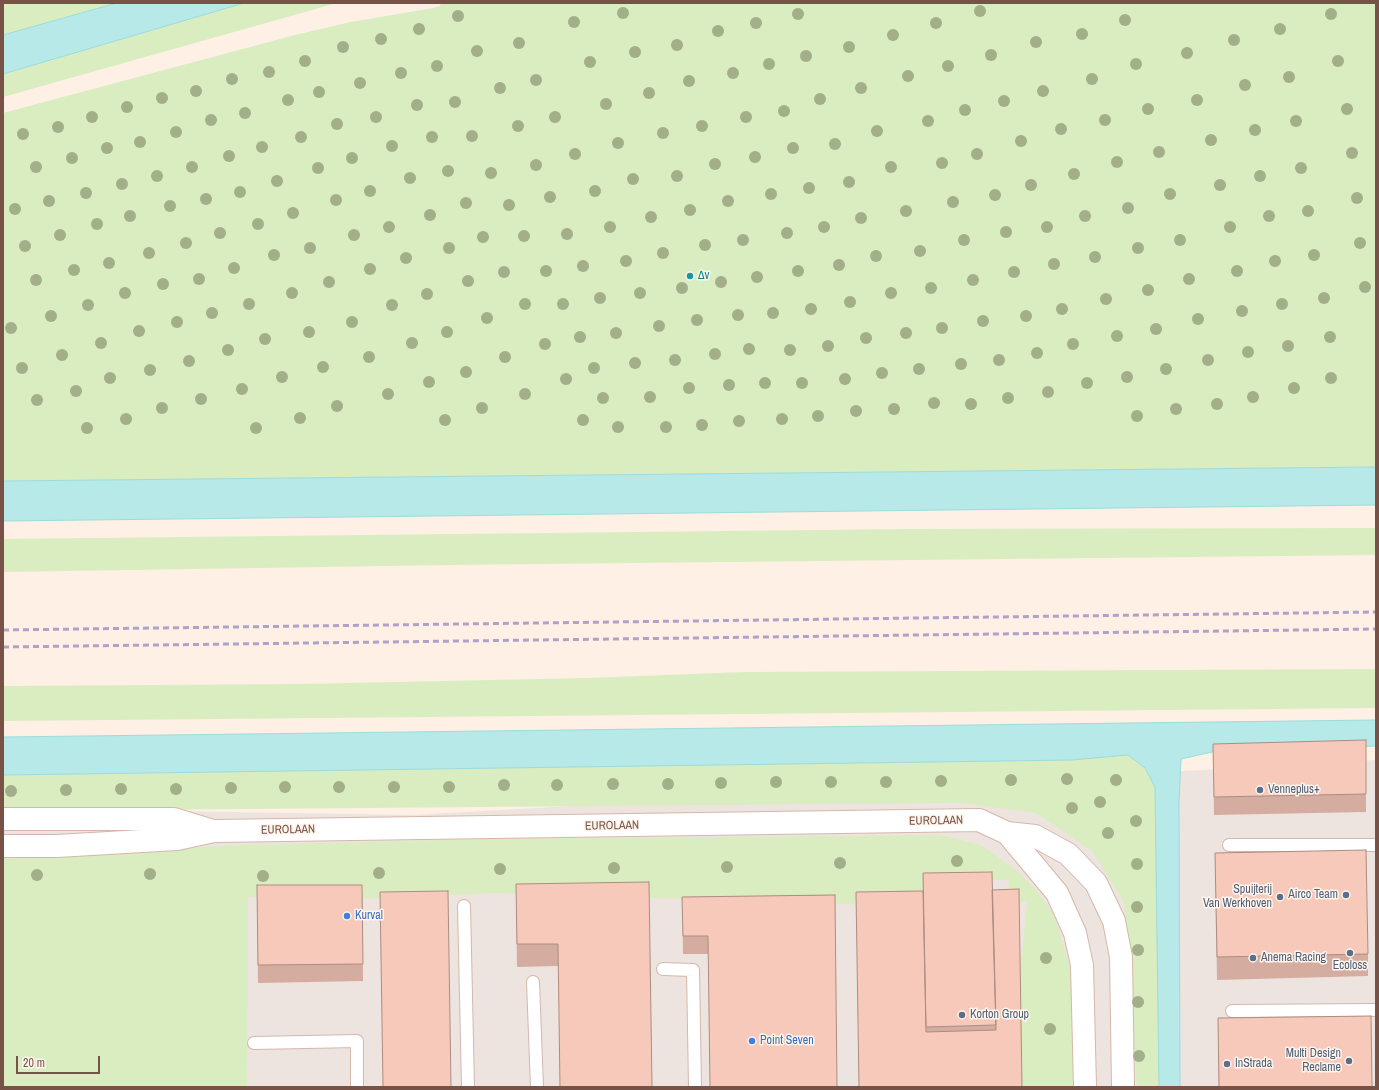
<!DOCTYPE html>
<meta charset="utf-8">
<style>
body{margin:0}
#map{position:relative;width:1379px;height:1090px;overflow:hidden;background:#fef0e4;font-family:"Archivo Narrow",sans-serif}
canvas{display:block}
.frame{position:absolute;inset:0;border:4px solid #795247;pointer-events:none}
.scale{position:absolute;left:16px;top:1056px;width:84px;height:18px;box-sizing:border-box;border:2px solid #795247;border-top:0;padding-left:5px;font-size:12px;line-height:14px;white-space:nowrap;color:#795247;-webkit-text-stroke:3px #fff5ec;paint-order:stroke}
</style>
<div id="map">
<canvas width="1379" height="1090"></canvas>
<div class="frame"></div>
<div class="scale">20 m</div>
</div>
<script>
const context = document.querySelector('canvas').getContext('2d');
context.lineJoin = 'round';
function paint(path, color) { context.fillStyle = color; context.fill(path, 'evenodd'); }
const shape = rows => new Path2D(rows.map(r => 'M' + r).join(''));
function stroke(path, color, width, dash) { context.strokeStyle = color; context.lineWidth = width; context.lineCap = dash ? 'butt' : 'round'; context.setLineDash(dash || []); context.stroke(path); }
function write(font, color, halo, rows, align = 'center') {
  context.font = font + ' "Archivo Narrow",sans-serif'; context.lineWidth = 3; context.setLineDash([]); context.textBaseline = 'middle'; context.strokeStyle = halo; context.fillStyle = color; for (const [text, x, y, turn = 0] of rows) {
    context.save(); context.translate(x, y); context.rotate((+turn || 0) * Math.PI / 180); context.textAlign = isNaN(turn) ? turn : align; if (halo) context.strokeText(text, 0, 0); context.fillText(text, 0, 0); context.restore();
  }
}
paint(shape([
 [1376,760,1376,1087,3,1087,3,812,172,811,413,815]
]), '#ede4df');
paint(shape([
 [3,3,117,3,3,35],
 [244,3,337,3,3,97,3,74],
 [441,3,1376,3,1376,467,3,481,3,113,295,35,351,22,433,8,440,6],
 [1376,528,1376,555,449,565,3,572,3,539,908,529],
 [1376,669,1376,708,3,721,3,686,300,684,587,678,745,672],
 [1128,755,1145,768,1155,787,1164,1087,1137,1087,1124,902,1092,851,1036,813,961,803,3,811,3,775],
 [942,835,983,846,1018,872,1036,890,1054,915,1073,977,1073,1087,1022,1087,1020,979,1027,901,1020,902,1019,892,1010,893,1008,880,940,880,940,904,842,904,496,893,374,898,248,897,247,1087,3,1087,3,859,238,845,488,839]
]), '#d9edc1');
const water = shape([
 [117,3,244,3,3,74,3,35,117,3],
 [1376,467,1376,505,3,521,3,481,1376,467],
 [1376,720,1376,746,1212,752,1181,759,1179,803,1180,1087,1159,1087,1155,787,1145,768,1128,755,1072,760,3,775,3,737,1376,720]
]);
paint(water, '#b7e9e9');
stroke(water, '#9cdbdc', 1);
const lane = shape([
 [1229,845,1376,845],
 [464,906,468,1087],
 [663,969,693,970,695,1087],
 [533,982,537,1087],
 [1232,1011,1376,1010],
 [254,1043,357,1041,357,1087]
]);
const secondary = shape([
 [3,819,174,819,213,831],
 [1007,833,1057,893,1075,933,1082,965,1085,1087],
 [3,846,57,846,177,839,214,831,979,820,1007,833,1035,836,1068,854,1096,883,1114,921,1121,957,1123,1087]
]);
stroke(lane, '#d3b8ac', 14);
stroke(secondary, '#d6b7a9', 24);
stroke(lane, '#fff', 12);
stroke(secondary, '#fff', 22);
stroke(shape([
 [3,630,1376,612],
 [3,647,1376,629]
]), '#b1a1c9', 3, [6, 4]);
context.fillStyle = '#a2af88';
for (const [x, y] of [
 [980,11],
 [623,13],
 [798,14],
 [1331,14],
 [458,16],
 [1125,20],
 [574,22],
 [756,23],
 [936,23],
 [419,29],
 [1280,29],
 [718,31],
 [1082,34],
 [893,35],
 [381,39],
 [1234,40],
 [1036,42],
 [519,43],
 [677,45],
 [343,47],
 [849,47],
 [477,51],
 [635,52],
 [1187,53],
 [991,55],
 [806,56],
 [305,61],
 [1338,61],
 [590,62],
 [769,64],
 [1136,64],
 [437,66],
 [948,66],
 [269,72],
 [401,73],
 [733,73],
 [908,76],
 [1289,77],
 [232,79],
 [1092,79],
 [536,80],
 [689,81],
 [360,83],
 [1245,85],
 [500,88],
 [861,88],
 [196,91],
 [1043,91],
 [319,92],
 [649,93],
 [162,98],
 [820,99],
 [288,100],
 [1197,100],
 [1004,101],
 [455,102],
 [606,104],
 [417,105],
 [127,107],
 [1148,109],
 [1347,109],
 [965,110],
 [784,111],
 [245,113],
 [92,117],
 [376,117],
 [555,117],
 [746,117],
 [211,120],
 [1105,120],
 [928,121],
 [1296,121],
 [337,124],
 [518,126],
 [702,126],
 [58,127],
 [1061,129],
 [1255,130],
 [877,131],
 [176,132],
 [663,133],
 [23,134],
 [472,136],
 [301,137],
 [432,137],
 [1211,140],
 [1021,141],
 [140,142],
 [618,143],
 [835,144],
 [392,146],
 [262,147],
 [107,148],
 [793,148],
 [1159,152],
 [1352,153],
 [575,154],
 [977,154],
 [229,156],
 [755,157],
 [72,158],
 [352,158],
 [1117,162],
 [942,163],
 [715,164],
 [536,165],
 [36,167],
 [192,167],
 [891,167],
 [318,168],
 [1301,168],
 [448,171],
 [491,173],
 [1074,174],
 [157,176],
 [677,176],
 [1260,176],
 [410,178],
 [633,179],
 [277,181],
 [849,182],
 [122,184],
 [1031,185],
 [1220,185],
 [809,188],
 [370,191],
 [595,191],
 [240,192],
 [86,193],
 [771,194],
 [1170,194],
 [995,195],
 [550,197],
 [1357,198],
 [206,199],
 [336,200],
 [49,201],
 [728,201],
 [953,202],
 [466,203],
 [509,205],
 [170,206],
 [1128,208],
 [15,209],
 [690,210],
 [906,211],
 [1308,211],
 [293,213],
 [430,215],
 [130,216],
 [1085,216],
 [1269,216],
 [651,217],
 [861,218],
 [97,224],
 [258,224],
 [389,227],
 [610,227],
 [824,227],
 [1047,227],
 [1230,227],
 [1006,232],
 [220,233],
 [787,233],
 [567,234],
 [60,235],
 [354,235],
 [524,236],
 [483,237],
 [743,240],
 [964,240],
 [1180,240],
 [186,243],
 [1360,243],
 [705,245],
 [25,246],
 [310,248],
 [449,248],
 [1138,248],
 [920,251],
 [149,253],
 [663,253],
 [274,255],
 [1314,255],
 [876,256],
 [1095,257],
 [406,258],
 [626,261],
 [1275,261],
 [109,263],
 [1054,264],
 [839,265],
 [583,266],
 [234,268],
 [370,269],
 [74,270],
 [546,271],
 [798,271],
 [1237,271],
 [504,272],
 [1014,272],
 [757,277],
 [199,279],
 [1189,279],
 [36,280],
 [973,280],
 [468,281],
 [329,282],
 [721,282],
 [163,284],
 [1365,287],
 [682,288],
 [931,288],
 [1148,290],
 [125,293],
 [292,293],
 [640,293],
 [891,293],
 [427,294],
 [600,298],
 [1324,298],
 [1106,299],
 [850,302],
 [249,304],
 [525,304],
 [563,304],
 [1282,304],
 [88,305],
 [392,305],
 [811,309],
 [1062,309],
 [1242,311],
 [212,313],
 [773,313],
 [738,315],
 [51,316],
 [1026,316],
 [487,318],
 [1198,319],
 [697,320],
 [983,321],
 [177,322],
 [352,322],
 [659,326],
 [11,328],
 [942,328],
 [1156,329],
 [139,331],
 [309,332],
 [447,332],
 [616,333],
 [906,333],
 [1117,336],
 [580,337],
 [1330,337],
 [866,338],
 [265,339],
 [101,343],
 [412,343],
 [545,344],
 [1073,344],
 [828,346],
 [1288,346],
 [749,349],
 [228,350],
 [790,350],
 [1248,352],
 [1037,353],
 [715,354],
 [62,355],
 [369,357],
 [505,357],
 [675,360],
 [999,360],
 [1208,360],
 [189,361],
 [635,363],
 [961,364],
 [323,367],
 [22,368],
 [594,368],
 [919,369],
 [1166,369],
 [150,370],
 [466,372],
 [882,373],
 [282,377],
 [1127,377],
 [110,378],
 [1331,378],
 [566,379],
 [845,379],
 [429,382],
 [765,383],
 [802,383],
 [1087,383],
 [729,385],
 [689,388],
 [1294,388],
 [242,389],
 [76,391],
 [1048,392],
 [388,394],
 [525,394],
 [650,397],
 [1253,397],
 [603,398],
 [1008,398],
 [201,399],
 [37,400],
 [934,403],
 [971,404],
 [1217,404],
 [337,406],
 [162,408],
 [482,408],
 [894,409],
 [1176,409],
 [856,411],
 [818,416],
 [1137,416],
 [300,418],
 [126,419],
 [782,419],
 [445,420],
 [583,420],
 [739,421],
 [702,425],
 [618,427],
 [666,427],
 [87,428],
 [256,428],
 [1067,779],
 [1011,780],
 [1116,780],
 [941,781],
 [776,782],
 [831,782],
 [886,782],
 [721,783],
 [613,784],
 [668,784],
 [504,785],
 [557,785],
 [285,787],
 [339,787],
 [394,787],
 [449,787],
 [231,788],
 [121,789],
 [176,789],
 [66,790],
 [11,791],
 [1100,802],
 [1072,808],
 [1136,821],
 [1108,833],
 [957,861],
 [840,863],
 [1137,864],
 [727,867],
 [614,868],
 [500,869],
 [379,873],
 [150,874],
 [37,875],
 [263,876],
 [1137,907],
 [1138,950],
 [1046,958],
 [1138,1002],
 [1050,1029],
 [1139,1056]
]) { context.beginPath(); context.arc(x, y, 6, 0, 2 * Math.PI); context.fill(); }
paint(shape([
 [1213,744,1366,794,1366,812,1214,815],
 [1215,853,1368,954,1368,976,1217,980],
 [923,873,992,890,1022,1087,859,1087,923,891],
 [649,882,558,966,517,967,516,906],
 [257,885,362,885,363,981,258,983],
 [835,895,708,954,683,954,682,897],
 [1218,1018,1372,1087,1219,1087]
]), '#d4ada0');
const building = shape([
 [1366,740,1366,794,1214,797,1213,744,1366,740],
 [1366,850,1368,954,1217,957,1215,853,1366,850],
 [992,872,996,1025,926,1027,923,873,992,872],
 [649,882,652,1087,560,1087,558,944,517,944,516,884,649,882],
 [257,885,362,885,363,964,258,965,257,885],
 [1019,889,1022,1087,859,1087,856,892,923,891,926,1032,996,1030,992,890,1019,889],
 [448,891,451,1087,383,1087,380,892,448,891],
 [835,895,837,1087,710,1087,708,936,683,936,682,897,835,895],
 [1371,1016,1372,1087,1219,1087,1218,1018,1371,1016]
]);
paint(building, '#f6c9ba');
stroke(building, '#ac8d82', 1);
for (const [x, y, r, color] of [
 [690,276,4,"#0f9aa8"],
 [1260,790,4,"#5c6f8a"],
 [1346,895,4,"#5c6f8a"],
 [1280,897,4,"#5c6f8a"],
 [347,916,4,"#3f7fe0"],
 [1350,953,4,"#5c6f8a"],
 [1253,958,4,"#5c6f8a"],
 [962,1015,4,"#5c6f8a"],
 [752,1041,4,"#3f7fe0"],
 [1349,1061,4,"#5c6f8a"],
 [1227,1064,4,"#5c6f8a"]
]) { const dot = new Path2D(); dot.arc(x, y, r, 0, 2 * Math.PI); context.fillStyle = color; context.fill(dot); stroke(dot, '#fff5ec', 1.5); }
write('12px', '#0d838f', '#fff5ec', [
 ["∆v",698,276]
], 'left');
write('12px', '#4e5e75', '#fff5ec', [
 ["Venneplus+",1268,790],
 ["Spuijterij",1272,890,"right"],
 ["Van Werkhoven",1272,904,"right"],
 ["Airco Team",1338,895,"right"],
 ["Anema Racing",1261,958],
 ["Ecoloss",1350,966,"center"],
 ["Korton Group",970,1015],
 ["Multi Design",1341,1054,"right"],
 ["Reclame",1341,1068,"right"],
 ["InStrada",1235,1064]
], 'left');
write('12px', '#795247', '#fff5ec', [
 ["EUROLAAN",936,821,-1],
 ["EUROLAAN",612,826,-1],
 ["EUROLAAN",288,830,-1]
]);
write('12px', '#366cbe', '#fff5ec', [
 ["Kurval",355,916],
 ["Point Seven",760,1041]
], 'left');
</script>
